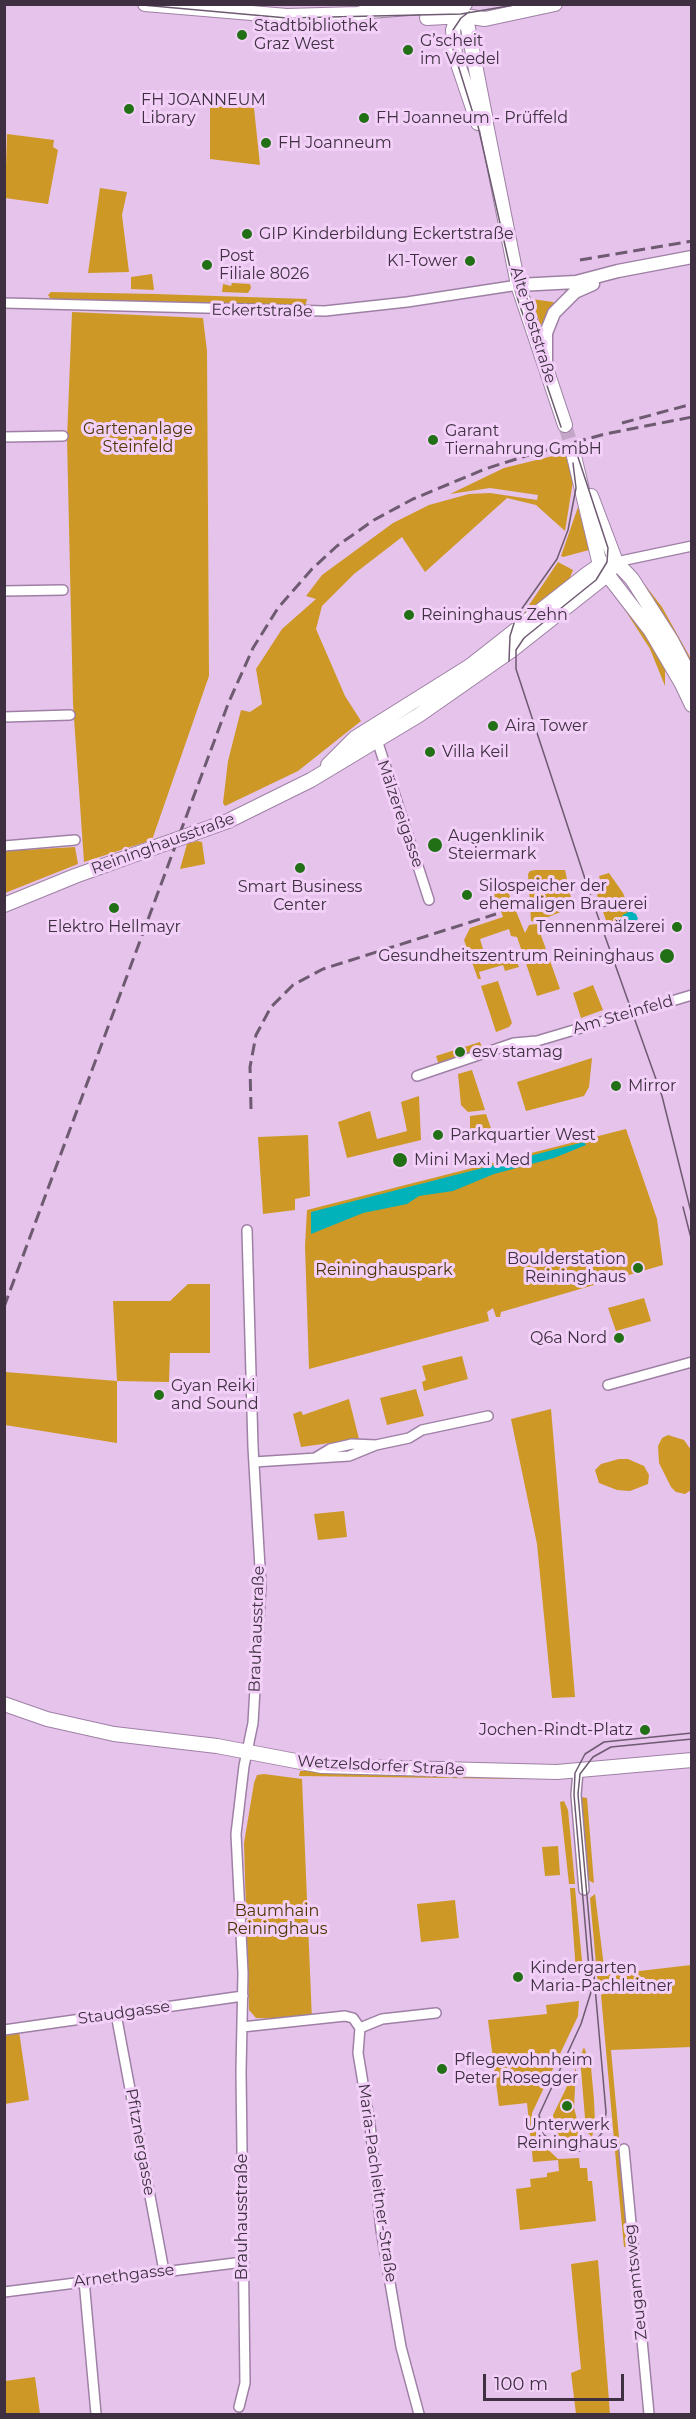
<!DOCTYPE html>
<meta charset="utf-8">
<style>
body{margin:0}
#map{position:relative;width:696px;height:2419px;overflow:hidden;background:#e5c3eb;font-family:Montserrat,sans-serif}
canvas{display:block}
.frame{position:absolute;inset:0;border:6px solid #3e3040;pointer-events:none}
.scale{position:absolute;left:483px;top:2374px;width:141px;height:27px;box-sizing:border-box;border:3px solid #3e3040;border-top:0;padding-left:8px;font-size:18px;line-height:21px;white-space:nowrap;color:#3e3040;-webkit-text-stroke:4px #f2d0f8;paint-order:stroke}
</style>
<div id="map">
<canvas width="696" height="2419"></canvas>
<div class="frame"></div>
<div class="scale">100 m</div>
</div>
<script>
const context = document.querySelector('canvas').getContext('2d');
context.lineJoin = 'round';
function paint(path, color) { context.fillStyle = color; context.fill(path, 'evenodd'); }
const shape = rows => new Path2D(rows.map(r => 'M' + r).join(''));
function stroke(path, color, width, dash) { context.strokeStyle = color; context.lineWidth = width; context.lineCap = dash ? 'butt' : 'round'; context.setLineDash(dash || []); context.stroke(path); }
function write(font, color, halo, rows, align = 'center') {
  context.font = font + ' Montserrat,sans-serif'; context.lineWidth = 6; context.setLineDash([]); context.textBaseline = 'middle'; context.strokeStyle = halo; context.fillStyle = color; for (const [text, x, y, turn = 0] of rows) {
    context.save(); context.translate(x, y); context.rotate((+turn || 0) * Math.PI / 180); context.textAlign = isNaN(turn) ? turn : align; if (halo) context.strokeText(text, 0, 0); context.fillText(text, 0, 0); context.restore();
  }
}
paint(shape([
 [210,106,254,108,260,165,210,159],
 [7,134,54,140,53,147,58,150,48,204,5,198],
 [100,188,127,192,122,215,129,272,88,273],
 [152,274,154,290,131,289,131,277],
 [232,283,250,284,251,288,248,293,222,292,223,284,231,286],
 [51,292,155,294,307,299,305,308,60,301,50,298,48,295],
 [532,299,553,302,556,305,545,324,540,324],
 [72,312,203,318,207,351,209,676,152,840,84,862,73,704,67,438],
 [565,453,573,481,565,531,536,505,507,498,425,572,402,537,354,574,322,606,316,629,345,696,361,721,298,771,225,806,223,803,228,761,241,710,250,712,262,704,256,669,282,629,316,599,306,596,322,575,393,523,429,505,469,494,490,493,537,500,538,495,490,488,450,494,504,468],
 [578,507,589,550,563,557,561,556],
 [558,562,573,570,569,580,519,620],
 [642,581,662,607,691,659,691,667],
 [616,596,639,622,665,666,665,686,650,649],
 [197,841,202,842,205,864,180,869,187,844],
 [75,847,78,864,5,893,5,851],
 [535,870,565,870,573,907,536,922,531,921,528,874,530,871],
 [609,873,623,893,630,911,614,926,607,923,597,895,602,886,599,876],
 [495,880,504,882,525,933,529,925,537,924,560,989,537,996,517,937,511,936,509,929,480,939,486,959,490,958,492,963,515,956,519,967,505,971,503,965,479,972,481,979,478,979,464,940,470,928,503,917,498,903,494,905,487,881],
 [498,981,512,1023,509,1027,496,1032,481,986],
 [593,985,603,1010,581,1018,573,993],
 [480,1042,482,1048,439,1065,436,1056],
 [592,1058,589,1087,584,1096,526,1111,517,1082],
 [472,1070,485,1110,468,1112,461,1105,458,1074],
 [419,1096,421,1140,347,1158,338,1122,370,1111,377,1139,407,1131,401,1102],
 [486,1114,495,1140,470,1143,470,1116],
 [626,1129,657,1219,663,1265,501,1312,500,1317,496,1317,493,1308,487,1312,489,1321,309,1369,305,1246,307,1210],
 [308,1135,310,1196,295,1199,295,1210,263,1214,258,1137],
 [188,1284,210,1284,210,1353,170,1353,169,1382,117,1381,117,1443,5,1425,5,1372,117,1381,113,1301,170,1301],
 [644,1298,651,1321,616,1331,608,1308],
 [462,1356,468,1379,424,1391,422,1382,426,1380,422,1366],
 [416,1389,424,1416,387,1425,380,1398],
 [349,1399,359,1439,301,1447,293,1414,301,1411,303,1415],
 [551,1409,575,1697,552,1698,537,1544,511,1419],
 [668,1435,684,1440,691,1450,691,1490,685,1494,676,1492,671,1487,659,1463,658,1446,662,1438],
 [619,1459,628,1459,644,1466,649,1475,648,1484,630,1491,617,1490,599,1483,595,1470,601,1464],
 [344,1511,347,1537,318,1540,314,1514],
 [322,1770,514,1777,521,1779,299,1776,300,1771],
 [264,1774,302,1779,312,2020,256,2018,249,2010,244,1843,254,1783,257,1775],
 [581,1797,587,1798,594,1883,588,1880],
 [564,1801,568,1810,575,1884,569,1884,560,1802],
 [558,1846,560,1875,545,1876,542,1847],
 [570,1888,575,1888,582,1961,579,1972,576,1972],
 [595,1894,605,1975,691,1965,691,2047,611,2050,629,2247,624,2247,617,2173,601,1995,605,1993,605,1987,598,1988,598,1986,590,1898],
 [455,1900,459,1938,421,1942,417,1904],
 [579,2001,578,2016,532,2113,532,2122,539,2141,558,2159,579,2158,580,2168,587,2168,588,2181,592,2181,596,2221,520,2230,516,2189,531,2187,530,2179,547,2177,547,2173,559,2171,558,2160,533,2162,527,2103,499,2106,488,2020,547,2014,546,2005],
 [19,2031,29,2100,5,2104,4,2033],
 [584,2047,591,2067,594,2100,595,2123,592,2137,588,2133,585,2118,580,2057],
 [576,2068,574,2108,584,2145,579,2146,567,2144,557,2136,554,2126,553,2115],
 [598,2260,610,2414,576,2414,571,2373,581,2369,571,2264],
 [35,2377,40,2414,5,2414,5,2381]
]), '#cd9825');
paint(shape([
 [630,911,636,914,638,919,624,932,617,925,623,915],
 [584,1142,586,1145,554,1158,494,1174,453,1191,419,1196,407,1204,363,1213,311,1234,311,1212]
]), '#01b2bb');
stroke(shape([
 [565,425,573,452]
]), '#c4a6c9', 14, [14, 7]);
const minor = shape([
 [4,303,325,311,407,302,518,285],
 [4,437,63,436],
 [616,562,692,546],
 [4,591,63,590],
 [4,717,70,715],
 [376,737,429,900],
 [4,846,75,840],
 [417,1076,514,1043,537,1041,692,995],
 [608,1385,692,1362],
 [315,1458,330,1449,352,1444,376,1445],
 [254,1462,349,1456,376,1445,409,1438,422,1430,488,1416],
 [578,1771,576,1795,584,1890],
 [116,2014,164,2271],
 [242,2027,345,2016,353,2018,360,2028],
 [360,2028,358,2053,370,2125,381,2230,401,2347,419,2414],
 [360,2028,382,2019,436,2013],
 [4,2030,243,1996],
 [624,2149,649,2414],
 [84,2280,96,2414],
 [4,2292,243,2262],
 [239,2407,245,2383,241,2072,243,1973,236,1834,244,1766,253,1723,261,1585,253,1447,247,1230]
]);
const tertiary = shape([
 [518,285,576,282,618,271,692,257],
 [546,362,546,333,554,313,575,292,593,284]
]);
const secondary = shape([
 [145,4,287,16,358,14,369,11,465,4],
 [460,8,453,30,455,55,478,123],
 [461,9,468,28,486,121],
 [427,18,464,16,485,19,555,4],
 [486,124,518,285,565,425],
 [573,452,600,565,651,631,682,684,692,705],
 [591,496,616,562,632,579,671,640,692,680],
 [328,765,355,738,470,666,587,574,600,565,616,562],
 [4,905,75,876,228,821,311,780,419,715,512,650,607,575,616,562],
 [4,1704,47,1719,114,1734,217,1746,322,1766,557,1772,692,1760]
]);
stroke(minor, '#9f80a5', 12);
stroke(tertiary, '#9f80a5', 15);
stroke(secondary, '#9f80a5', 16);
stroke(minor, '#fff', 9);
stroke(tertiary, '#fff', 12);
stroke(secondary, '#fff', 14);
stroke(shape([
 [131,4,287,18,461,14,520,4],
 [469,12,461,18,453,30,453,49,476,123],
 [478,126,516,294,561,427],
 [519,273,540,339],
 [576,451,608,548,607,562,596,580,524,638,516,650,516,669,591,897,662,1096,692,1216],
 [509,661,510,636,516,617,557,559,568,530,576,488,573,463],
 [683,1207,692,1242],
 [692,1733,604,1742,585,1754,575,1773,574,1795,591,1992,581,2024,539,2115,543,2134,563,2149,579,2151,592,2146,604,2130,606,2112,578,1794,580,1774,593,1757,611,1747,692,1739]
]), '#6e5a71', 1.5);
stroke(shape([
 [580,260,692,241],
 [622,423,692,404],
 [251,1109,250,1067,256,1035,271,1007,293,985,323,969,496,914],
 [4,1307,228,704,253,648,278,608,312,569,337,546,374,520,413,499,485,469,532,454,605,434,692,417]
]), '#6e5a71', 3, [12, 6]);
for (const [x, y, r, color] of [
 [242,35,6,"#227016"],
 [408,50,6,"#227016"],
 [129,109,6,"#227016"],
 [364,118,6,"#227016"],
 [266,143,6,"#227016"],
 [247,234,6,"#227016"],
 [470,261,6,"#227016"],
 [207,265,6,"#227016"],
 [433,440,6,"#227016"],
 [409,615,6,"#227016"],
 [493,726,6,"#227016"],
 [430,752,6,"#227016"],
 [435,845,8,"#227016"],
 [300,868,6,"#227016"],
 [467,895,6,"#227016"],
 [114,908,6,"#227016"],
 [677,927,6,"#227016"],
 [667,956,8,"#227016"],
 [460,1052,6,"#227016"],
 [616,1086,6,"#227016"],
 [438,1135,6,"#227016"],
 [400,1160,8,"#227016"],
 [638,1268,6,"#227016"],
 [619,1338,6,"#227016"],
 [159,1395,6,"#227016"],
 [645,1730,6,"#227016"],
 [518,1977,6,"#227016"],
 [442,2069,6,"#227016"],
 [567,2106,6,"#227016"]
]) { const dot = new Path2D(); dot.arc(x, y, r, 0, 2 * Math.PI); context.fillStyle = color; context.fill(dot); stroke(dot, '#f2d0f8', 2); }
write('16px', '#3e3040', '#f2d0f8', [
 ["Stadtbibliothek",254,26],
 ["Graz West",254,44],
 ["G’scheit",420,41],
 ["im Veedel",420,59],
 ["FH JOANNEUM",141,100],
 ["Library",141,118],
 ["FH Joanneum - Prüffeld",376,118],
 ["FH Joanneum",278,143],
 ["GIP Kinderbildung Eckertstraße",259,234],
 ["Post",219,256],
 ["Filiale 8026",219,274],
 ["K1-Tower",458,261,"right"],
 ["Garant",445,431],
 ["Tiernahrung GmbH",445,449],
 ["Reininghaus Zehn",421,615],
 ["Aira Tower",505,726],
 ["Villa Keil",442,752],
 ["Augenklinik",448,836],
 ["Steiermark",448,854],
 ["Silospeicher der",479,886],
 ["ehemaligen Brauerei",479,904],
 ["Smart Business",300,887,"center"],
 ["Center",300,905,"center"],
 ["Elektro Hellmayr",114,927,"center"],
 ["Tennenmälzerei",665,927,"right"],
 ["Gesundheitszentrum Reininghaus",654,956,"right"],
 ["esv stamag",472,1052],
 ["Mirror",628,1086],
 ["Parkquartier West",450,1135],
 ["Mini Maxi Med",414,1160],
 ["Boulderstation",626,1259,"right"],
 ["Reininghaus",626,1277,"right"],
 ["Q6a Nord",607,1338,"right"],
 ["Gyan Reiki",171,1386],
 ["and Sound",171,1404],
 ["Jochen-Rindt-Platz",633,1730,"right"],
 ["Kindergarten",530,1968],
 ["Maria-Pachleitner",530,1986],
 ["Pflegewohnheim",454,2060],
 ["Peter Rosegger",454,2078],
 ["Unterwerk",567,2125,"center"],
 ["Reininghaus",567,2143,"center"]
], 'left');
write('16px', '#3e3040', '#f2d0f8', [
 ["Eckertstraße",262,311,1],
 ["Alte Poststraße",533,325,73],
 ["Mälzereigasse",400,814,71],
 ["Reininghausstraße",163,844,-20],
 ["Am Steinfeld",623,1015,-16],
 ["Brauhausstraße",257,1629,-88],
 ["Wetzelsdorfer Straße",381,1766,3],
 ["Staudgasse",124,2013,-8],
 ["Pfitznergasse",140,2142,80],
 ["Maria-Pachleitner-Straße",377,2183,82],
 ["Brauhausstraße",242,2217,-90],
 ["Arnethgasse",124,2276,-7],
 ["Zeugamtsweg",636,2282,-96]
]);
write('16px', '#4e3703', '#f2d0f8', [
 ["Gartenanlage",138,429],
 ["Steinfeld",138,447],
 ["Reininghauspark",384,1270],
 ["Baumhain",277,1911],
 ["Reininghaus",277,1929]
]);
</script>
